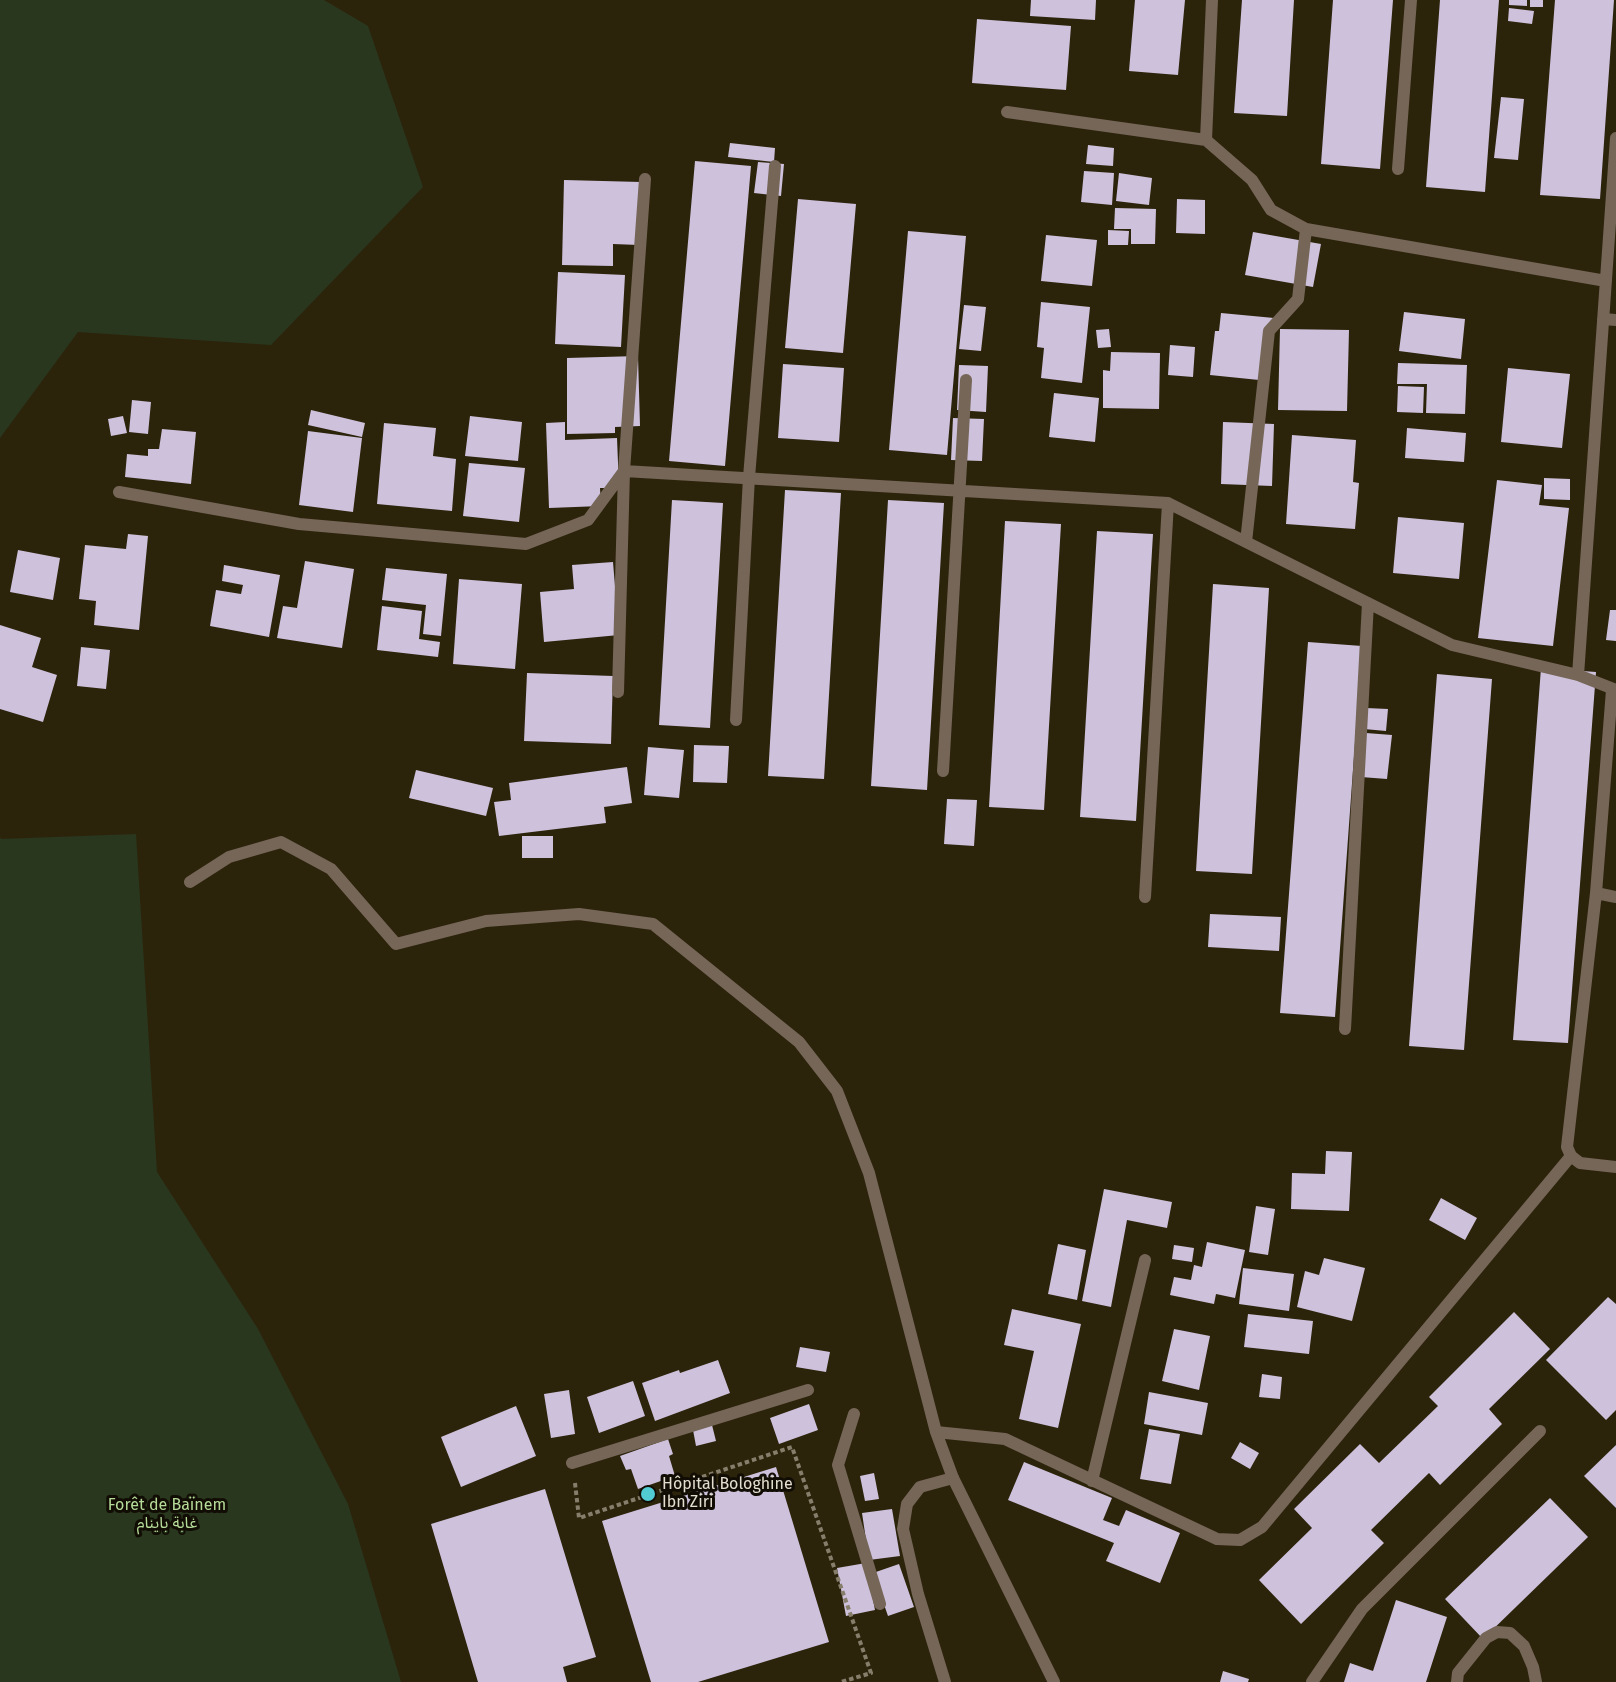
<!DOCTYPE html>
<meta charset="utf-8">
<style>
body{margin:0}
canvas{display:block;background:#2c230b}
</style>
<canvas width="1616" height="1682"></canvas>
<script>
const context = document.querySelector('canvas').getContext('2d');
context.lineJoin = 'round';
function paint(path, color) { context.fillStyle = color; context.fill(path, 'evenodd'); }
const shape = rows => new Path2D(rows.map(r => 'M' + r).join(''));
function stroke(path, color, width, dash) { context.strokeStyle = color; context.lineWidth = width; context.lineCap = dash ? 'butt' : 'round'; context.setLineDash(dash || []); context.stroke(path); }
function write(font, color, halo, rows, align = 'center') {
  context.font = font + ' "Fira Sans","Noto Sans Arabic",sans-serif'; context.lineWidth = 6; context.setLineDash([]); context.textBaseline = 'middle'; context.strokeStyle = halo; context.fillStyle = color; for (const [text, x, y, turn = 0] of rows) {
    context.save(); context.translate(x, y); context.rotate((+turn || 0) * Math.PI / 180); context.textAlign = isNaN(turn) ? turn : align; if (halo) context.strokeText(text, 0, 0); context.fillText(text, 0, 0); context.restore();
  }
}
paint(shape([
 [0,0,324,0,368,26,423,187,271,345,78,332,0,438],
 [136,834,157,1172,258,1329,348,1504,401,1682,0,1682,0,837,1,839]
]), '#29371e');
paint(shape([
 [1031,0,1096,0,1095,20,1030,16],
 [1135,0,1185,0,1178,75,1129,71],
 [1242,0,1294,0,1287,116,1234,113],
 [1333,0,1393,0,1380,169,1321,164],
 [1440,0,1499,0,1485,192,1426,187],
 [1509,0,1527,0,1527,6,1509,5],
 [1530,0,1543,0,1543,7,1530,7],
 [1555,0,1614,0,1600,199,1540,195],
 [1509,8,1534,11,1532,24,1508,21],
 [977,19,1071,26,1066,90,972,83],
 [1501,97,1524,99,1518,160,1494,158],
 [730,143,775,148,774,162,728,157],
 [1088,145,1114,148,1113,166,1086,164],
 [695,161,751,166,725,466,669,461],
 [758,162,784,164,781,196,754,193],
 [1084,171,1114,173,1112,205,1081,202],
 [1119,173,1152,178,1149,205,1116,201],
 [564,180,641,182,639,245,613,244,613,266,562,265],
 [798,199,856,204,843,353,785,348],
 [1177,199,1205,200,1205,234,1176,233],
 [1115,208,1156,209,1155,244,1131,244,1131,229,1114,229],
 [1108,230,1129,231,1128,245,1108,245],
 [908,231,966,236,947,455,889,450],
 [1253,232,1321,244,1313,287,1245,275],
 [1046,235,1097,240,1092,286,1041,281],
 [558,272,625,275,621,347,555,344],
 [1041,302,1090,307,1082,383,1041,378,1044,348,1037,347],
 [964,305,986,307,981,351,959,349],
 [1404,312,1465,319,1461,359,1399,351],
 [1221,313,1274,318,1269,381,1210,375,1215,331,1219,331],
 [1109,329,1111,347,1098,348,1096,330],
 [1280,329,1349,330,1347,411,1278,410],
 [1170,345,1195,347,1193,377,1168,375],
 [1111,352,1160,353,1159,409,1103,408,1103,370,1110,371],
 [638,356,640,426,615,427,615,433,567,434,567,358],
 [1398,363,1467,365,1465,414,1426,413,1427,384,1397,384],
 [783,364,844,368,839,442,778,438],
 [959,365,988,366,986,412,957,410],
 [1508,368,1570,374,1562,448,1501,442],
 [1398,386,1424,387,1423,413,1397,412],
 [1054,393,1099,398,1095,442,1049,437],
 [132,400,151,402,148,434,129,432],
 [311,410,365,423,362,437,308,425],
 [123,416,127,433,111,436,108,419],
 [470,416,522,422,518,461,465,456],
 [953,418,984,419,982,461,951,460],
 [565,422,565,440,617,438,619,488,600,488,601,506,549,508,546,423],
 [1223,422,1274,424,1272,486,1221,484],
 [384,423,436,428,433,456,456,459,452,511,377,504],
 [1407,428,1466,433,1464,462,1405,458],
 [162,429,196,432,191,484,125,477,127,454,148,456,148,449,159,449],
 [308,431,362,438,353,512,299,505],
 [1292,435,1356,440,1353,482,1359,483,1355,529,1286,524],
 [469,463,525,468,519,522,463,516],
 [1544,478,1570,479,1570,500,1544,499],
 [1497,480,1542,485,1539,505,1569,508,1553,646,1478,638],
 [785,490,841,493,824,779,768,776],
 [672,500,723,503,710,728,659,725],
 [888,500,944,503,927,790,871,786],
 [1398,517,1464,523,1459,579,1393,573],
 [1005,521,1061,524,1044,810,989,807],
 [1097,531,1153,534,1136,821,1080,817],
 [128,534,148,536,139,630,94,625,96,601,79,599,85,545,126,549],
 [18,550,60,558,53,600,10,592],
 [305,561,354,569,342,648,277,638,283,606,297,608],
 [613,562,619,635,544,642,540,592,574,589,572,565],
 [224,565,280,575,269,637,210,626,216,590,241,594,243,585,222,581],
 [386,568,447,574,441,636,423,634,426,605,382,600],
 [459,579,522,584,515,669,453,664],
 [1213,584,1269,588,1252,874,1196,871],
 [382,606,422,611,419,639,440,642,438,657,377,650],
 [1610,610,1616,610,1616,641,1606,640],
 [0,625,41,638,32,667,57,675,43,722,0,709],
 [1308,642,1362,646,1335,1017,1280,1013],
 [81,647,110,650,106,689,77,686],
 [1541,668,1596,672,1568,1043,1513,1040],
 [527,673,613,676,611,744,524,741],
 [1437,674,1492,679,1464,1050,1409,1046],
 [1366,708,1388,709,1386,731,1364,729],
 [1366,733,1392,735,1387,779,1361,777],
 [694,745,729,746,727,783,693,782],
 [648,747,684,750,679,798,644,795],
 [627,767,632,803,604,807,606,823,499,836,494,802,511,800,509,783],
 [416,770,493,788,486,816,409,798],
 [947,799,977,800,974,846,944,844],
 [522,836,553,836,553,858,522,858],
 [1210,914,1281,917,1279,951,1208,947],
 [1326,1151,1352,1152,1349,1211,1291,1209,1292,1173,1325,1174],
 [1104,1189,1172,1202,1167,1228,1127,1220,1111,1307,1082,1301],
 [1441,1198,1477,1218,1465,1240,1429,1220],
 [1256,1206,1275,1209,1268,1255,1249,1252],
 [1207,1242,1245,1250,1235,1298,1216,1294,1214,1304,1170,1295,1174,1277,1191,1280,1194,1265,1202,1267],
 [1058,1244,1086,1250,1077,1300,1048,1294],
 [1174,1245,1194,1248,1192,1262,1172,1259],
 [1324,1258,1365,1268,1352,1321,1297,1307,1305,1271,1319,1275],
 [1243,1268,1294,1274,1289,1311,1239,1304],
 [1608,1297,1616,1304,1616,1410,1606,1420,1546,1360],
 [1012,1309,1081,1324,1058,1428,1019,1419,1034,1351,1004,1345],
 [1514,1312,1550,1349,1489,1409,1502,1424,1440,1485,1429,1473,1371,1530,1384,1543,1301,1624,1259,1580,1312,1528,1294,1509,1360,1444,1379,1463,1438,1406,1429,1397],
 [1248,1314,1313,1321,1309,1354,1244,1347],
 [1174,1329,1210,1336,1199,1390,1162,1381],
 [800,1347,830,1352,826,1372,796,1367],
 [718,1360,730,1393,655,1421,642,1383,679,1370,680,1373],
 [1262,1374,1282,1377,1280,1399,1259,1397],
 [633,1381,645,1416,599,1433,587,1397],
 [569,1390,575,1434,551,1438,544,1394],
 [1149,1392,1208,1403,1202,1435,1144,1424],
 [809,1404,818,1430,779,1444,770,1418],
 [516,1406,536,1456,461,1487,441,1437],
 [712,1425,716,1441,696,1446,693,1430],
 [1149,1429,1180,1434,1171,1484,1140,1479],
 [668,1439,673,1454,669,1456,675,1476,638,1489,631,1469,626,1470,620,1456],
 [1240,1442,1259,1453,1250,1469,1231,1458],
 [1616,1445,1616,1508,1584,1476],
 [1024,1462,1112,1498,1103,1520,1119,1526,1126,1510,1180,1533,1160,1583,1106,1561,1114,1543,1008,1500],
 [776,1467,829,1642,698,1682,651,1682,602,1521],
 [874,1473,879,1499,865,1501,860,1476],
 [545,1489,596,1657,563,1667,567,1682,478,1682,431,1524],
 [1550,1498,1588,1537,1483,1639,1445,1599],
 [892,1509,900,1556,869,1560,862,1513],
 [866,1563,875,1610,846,1616,837,1568],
 [899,1564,914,1607,888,1616,873,1573],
 [1396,1600,1447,1617,1426,1682,1344,1682,1350,1663,1373,1671],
 [1223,1671,1249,1679,1248,1682,1220,1682]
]), '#cdc1dc');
stroke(shape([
 [575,1483,579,1518,792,1447,871,1673,841,1682]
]), '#867e6b', 4, [4.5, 3]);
stroke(shape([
 [854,1414,838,1465,880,1604],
 [572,1463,808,1390],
 [945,1682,918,1594,903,1529,907,1504,920,1487,953,1478]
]), '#756657', 12);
stroke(shape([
 [1007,112,1206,140,1252,180,1271,210,1306,229,1606,281],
 [1206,140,1212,0],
 [1398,169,1411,0],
 [1603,319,1616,320],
 [119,492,299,524,526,544,588,520,624,471,1168,503,1452,645,1578,675,1616,690],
 [1246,542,1269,331,1298,299,1306,229],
 [1578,675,1616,138],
 [1612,690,1596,893,1567,1147,1571,1156,1580,1163,1616,1167],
 [618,692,624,471,645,179],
 [736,720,749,477,775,166],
 [943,771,966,380],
 [190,882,229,857,281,842,331,869,396,944,486,921,579,914,653,924,799,1042,837,1091,869,1173,936,1432,953,1478,1054,1682],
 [1596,893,1616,897],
 [1145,897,1168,503],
 [1345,1029,1368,603],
 [936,1432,1005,1439,1217,1539,1240,1540,1262,1527,1571,1156],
 [1092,1481,1145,1260],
 [1312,1682,1362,1609,1540,1431],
 [1457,1682,1458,1673,1486,1638,1497,1632,1510,1633,1524,1646,1533,1667,1536,1682]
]), '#756657', 12);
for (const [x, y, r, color] of [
 [648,1494,8,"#51ccd2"]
]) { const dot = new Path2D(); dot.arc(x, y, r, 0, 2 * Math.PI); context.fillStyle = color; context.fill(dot); stroke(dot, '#110d04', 2); }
write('16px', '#e4ded0', '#110d04', [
 ["Hôpital Bologhine",662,1485],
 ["Ibn Ziri",662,1503]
], 'left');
write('16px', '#b6db99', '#110d04', [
 ["Forêt de Baïnem",167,1506],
 ["غابة باينام",167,1524]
]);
</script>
